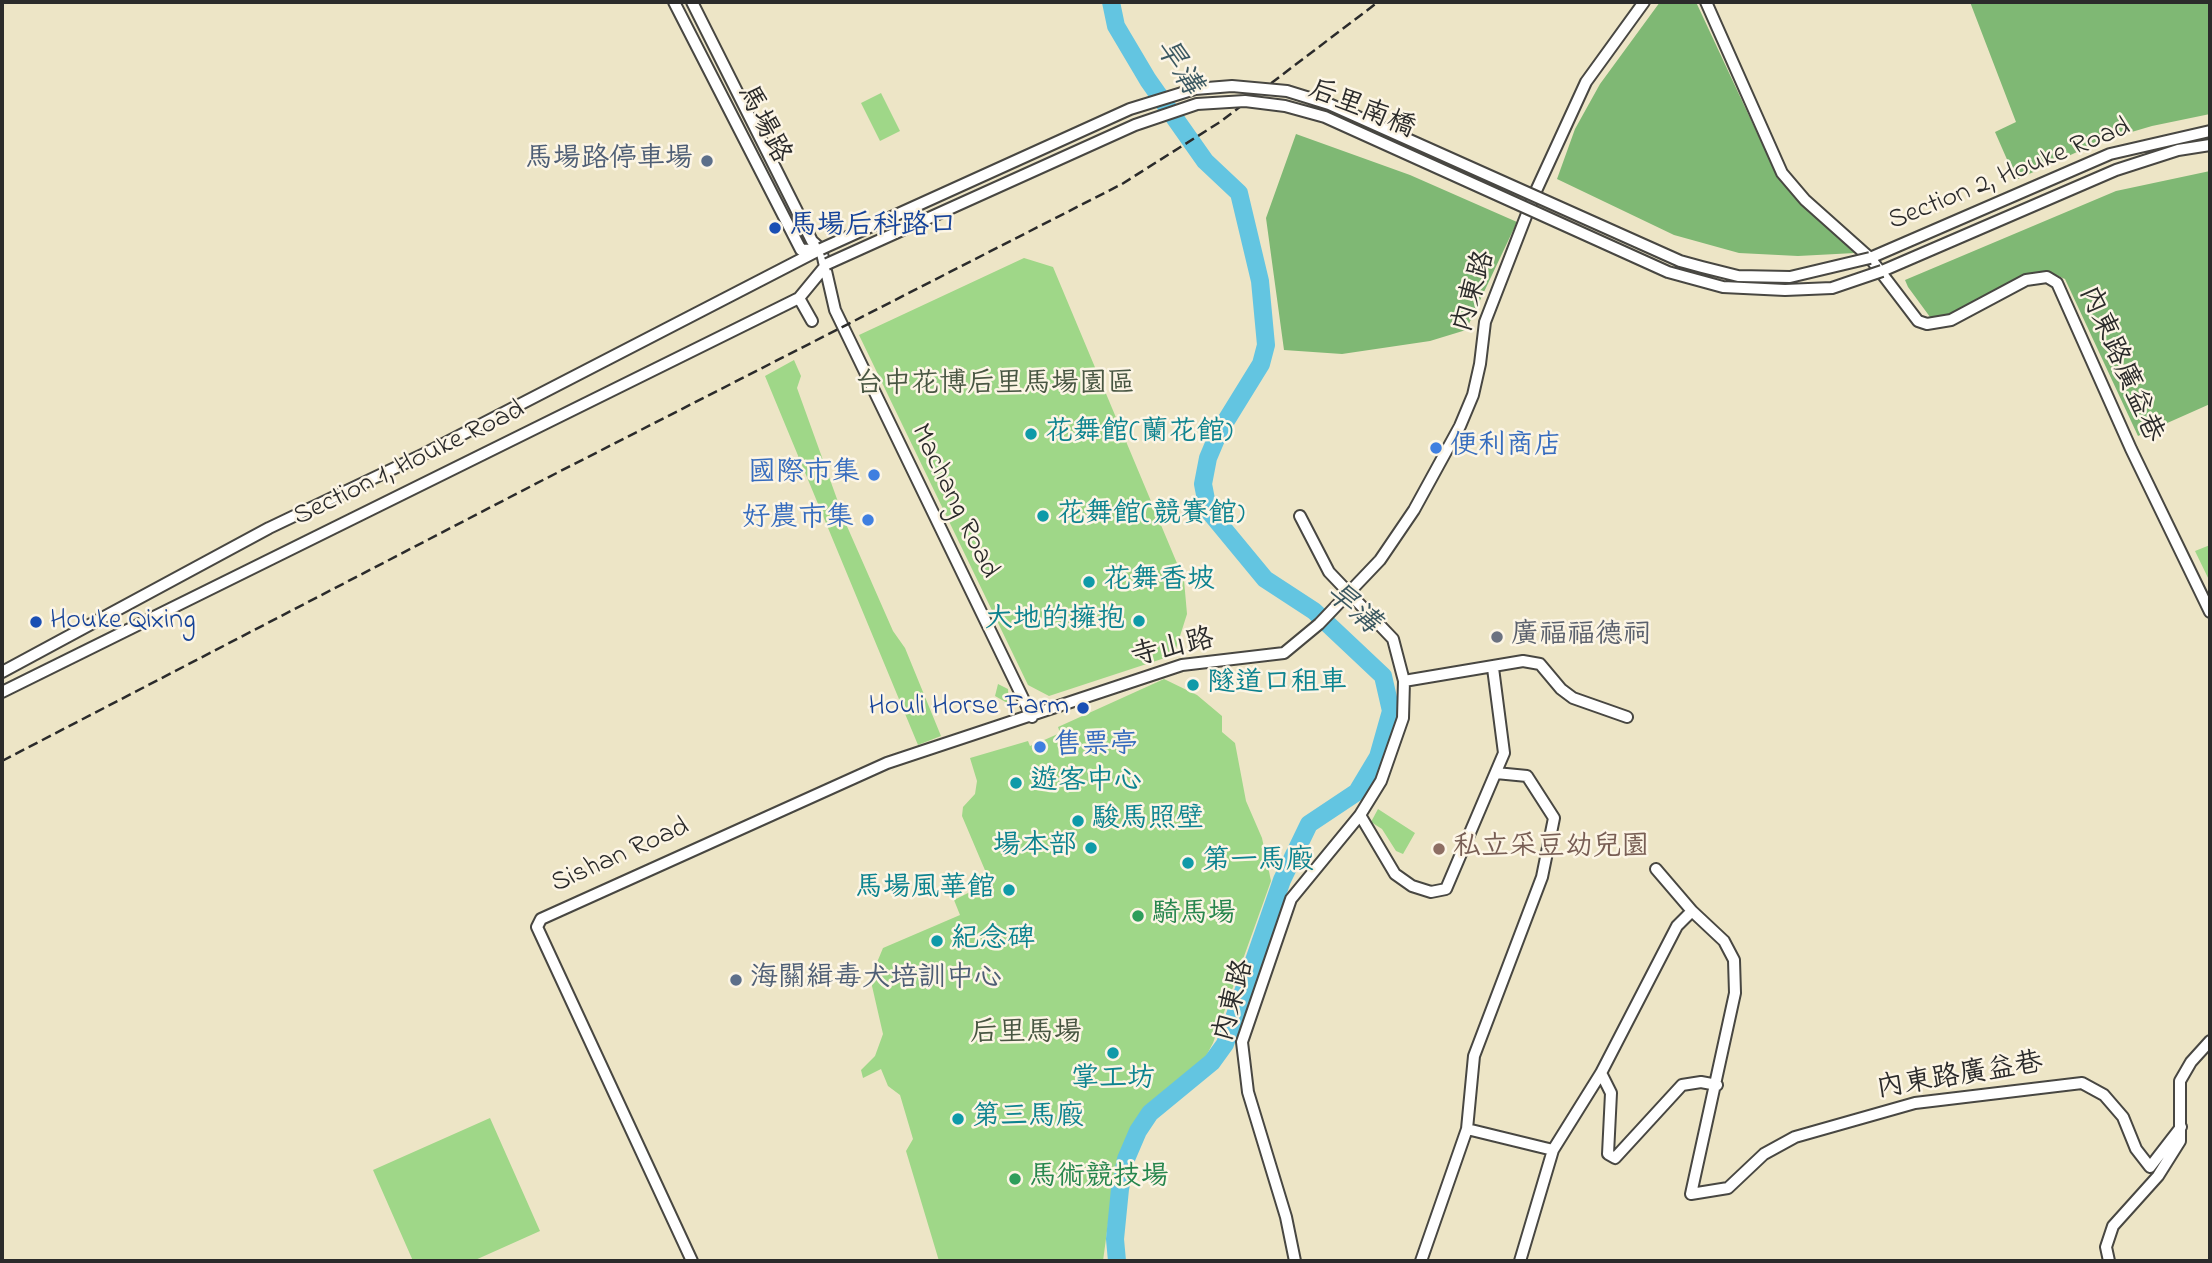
<!DOCTYPE html>
<meta charset="utf-8">
<style>
body{margin:0}
#map{position:relative;width:2212px;height:1263px;overflow:hidden;background:#ede5c6;font-family:"Indie Flower",sans-serif}
canvas{display:block}
.frame{position:absolute;inset:0;border:4px solid #2b2b2b;pointer-events:none}
</style>
<div id="map">
<canvas width="2212" height="1263"></canvas>
<div class="frame"></div>
</div>
<script>
const context = document.querySelector('canvas').getContext('2d');
context.lineJoin = 'round';
function paint(path, color) { context.fillStyle = color; context.fill(path, 'evenodd'); }
const shape = rows => new Path2D(rows.map(r => 'M' + r).join(''));
function stroke(path, color, width, dash) { context.strokeStyle = color; context.lineWidth = width; context.lineCap = dash ? 'butt' : 'round'; context.setLineDash(dash || []); context.stroke(path); }
function write(font, color, halo, rows, align = 'center') {
  context.font = font + ' "Indie Flower","LXGW WenKai TC",sans-serif'; context.lineWidth = 5; context.setLineDash([]); context.textBaseline = 'middle'; context.strokeStyle = halo; context.fillStyle = color; for (const [text, x, y, turn = 0] of rows) {
    context.save(); context.translate(x, y); context.rotate((+turn || 0) * Math.PI / 180); context.textAlign = isNaN(turn) ? turn : align; if (halo) context.strokeText(text, 0, 0); context.fillText(text, 0, 0); context.restore();
  }
}
paint(shape([
 [881,93,900,131,880,141,861,103],
 [1024,258,1053,267,1184,580,1187,614,1174,655,1049,696,1028,685,859,335],
 [794,360,801,376,797,388,846,524,893,631,905,648,941,736,918,745,765,376],
 [2210,545,2210,582,2195,551],
 [1164,679,1197,695,1222,716,1222,732,1235,743,1246,801,1262,838,1271,881,1213,1043,1205,1058,1144,1107,1132,1126,1114,1179,1103,1261,939,1261,906,1151,913,1139,900,1095,888,1086,881,1069,863,1078,861,1070,875,1056,883,1034,872,986,873,972,883,948,960,915,954,900,990,882,962,816,963,807,975,794,977,781,970,758,1028,741,1030,746,1042,741,1060,733,1058,727],
 [998,684,1008,689,1009,704,995,696],
 [1378,809,1415,833,1403,854,1396,851,1382,829,1371,822],
 [490,1118,540,1231,473,1261,413,1261,373,1170]
]), '#9fd788');
paint(shape([
 [1660,2,1696,2,1778,178,1855,253,1798,256,1739,253,1674,235,1557,179,1575,129,1600,84],
 [1970,2,2210,2,2210,114,2152,126,2101,141,2016,180,1995,132,2016,122],
 [1296,134,1410,175,1517,222,1466,330,1430,341,1342,354,1284,350,1266,218],
 [2210,171,2210,404,2138,436,2065,279,2049,272,1946,317,1930,317,1908,287,1905,280,2116,191]
]), '#7fb874');
stroke(shape([
 [1111,2,1116,26,1148,80,1205,161,1239,193,1260,281,1266,345,1261,364,1219,432,1208,458,1203,484,1208,510,1265,579,1314,611,1383,676,1391,711,1378,757,1357,792,1309,824,1282,880,1225,1044,1212,1062,1150,1113,1138,1131,1126,1159,1120,1189,1115,1239,1117,1261]
]), '#63c5e1', 18);
const minor = shape([
 [674,2,801,250,817,249],
 [692,2,812,241,821,249,835,310,1032,717],
 [1706,2,1782,173,1805,200,1870,258,1918,321,1927,324,1951,320,2026,280,2047,277,2057,283,2131,449,2210,612],
 [1870,258,2110,154,2210,131],
 [1882,271,2116,170,2178,150,2210,145],
 [799,298,812,321],
 [2,672,269,528,424,454,821,249],
 [1404,681,1523,661,1540,664,1561,689,1573,698,1627,717],
 [2,692,799,298,827,264],
 [1360,815,1395,874,1412,886,1431,892,1446,889,1504,753,1493,668],
 [1656,869,1692,911],
 [1601,1073,1611,1093,1608,1154,1615,1158,1682,1085,1701,1082,1717,1085],
 [1467,1129,1553,1150],
 [692,1261,537,927,541,919,887,763,1182,665,1284,653,1319,624,1380,560,1414,510,1460,426,1473,395,1480,364,1485,322,1535,193,1586,82,1644,2],
 [1295,1261,1286,1217,1248,1092,1242,1042,1291,899,1360,815,1381,781,1403,718,1404,681,1393,639,1329,572,1300,516],
 [1421,1261,1467,1129,1474,1056,1542,877,1554,818,1527,776,1496,773],
 [1520,1261,1553,1150,1601,1073,1677,926,1692,911,1724,941,1734,960,1735,993,1691,1194,1728,1188,1764,1154,1795,1137,1915,1103,2082,1083,2104,1095,2123,1117,2136,1149,2150,1167,2181,1127],
 [2109,1261,2106,1247,2113,1226,2158,1176,2180,1141,2180,1081,2191,1062,2210,1041]
]);
stroke(minor, '#484742', 14);
stroke(minor, '#fff', 10);
stroke(shape([
 [2,761,543,480,1122,184,1220,122,1378,2]
]), '#2b2b2b', 2.5, [10, 5]);
const minorBridge = shape([
 [821,249,1130,109,1195,89,1232,86,1287,91,1329,104,1680,261,1702,267,1738,276,1790,277,1870,258],
 [827,264,1135,125,1197,104,1245,101,1285,106,1325,117,1668,272,1723,287,1785,290,1832,288,1882,271]
]);
stroke(minorBridge, '#484742', 14, []);
stroke(minorBridge, '#fff', 10);
for (const [x, y, r, color] of [
 [707,161,7,"#5c6f8a"],
 [775,228,7,"#1a4fb4"],
 [1031,434,7,"#0f9aa8"],
 [1436,448,7,"#3f7fe0"],
 [874,475,7,"#3f7fe0"],
 [1043,516,7,"#0f9aa8"],
 [868,520,7,"#3f7fe0"],
 [1089,582,7,"#0f9aa8"],
 [1139,621,7,"#0f9aa8"],
 [36,622,7,"#1a4fb4"],
 [1497,637,7,"#6b7280"],
 [1193,685,7,"#0f9aa8"],
 [1083,708,7,"#1a4fb4"],
 [1040,747,7,"#3f7fe0"],
 [1016,783,7,"#0f9aa8"],
 [1078,821,7,"#0f9aa8"],
 [1091,848,7,"#0f9aa8"],
 [1439,849,7,"#8d6e63"],
 [1188,863,7,"#0f9aa8"],
 [1009,890,7,"#0f9aa8"],
 [1138,916,7,"#2e9e5b"],
 [937,941,7,"#0f9aa8"],
 [736,980,7,"#5c6f8a"],
 [1113,1053,7,"#0f9aa8"],
 [958,1119,7,"#0f9aa8"],
 [1015,1179,7,"#2e9e5b"]
]) { const dot = new Path2D(); dot.arc(x, y, r, 0, 2 * Math.PI); context.fillStyle = color; context.fill(dot); stroke(dot, '#fcf5e5', 2.5); }
write('28px', '#2b2b2b', '#fcf5e5', [
 ["后里南橋",1361,111,22],
 ["馬場路",762,125,63],
 ["Section 2, Houke Road",2010,176,-22],
 ["內東路",1476,292,-73],
 ["內東路廣益巷",2119,365,66],
 ["Section 1, Houke Road",410,465,-26],
 ["Machang Road",953,502,64],
 ["寺山路",1173,650,-13],
 ["Sishan Road",621,857,-24],
 ["內東路",1236,1001,-75],
 ["內東路廣益巷",1960,1078,-9]
]);
write('28px', '#4e5e75', '#fcf5e5', [
 ["馬場路停車場",693,161],
 ["海關緝毒犬培訓中心",750,980,"left"]
], 'right');
write('28px', '#164399', '#fcf5e5', [
 ["馬場后科路口",789,228],
 ["Houke Qixing",50,622],
 ["Houli Horse Farm",1069,708,"right"]
], 'left');
write('28px', '#485642', '#fcf5e5', [
 ["台中花博后里馬場園區",995,386],
 ["后里馬場",1026,1035]
]);
write('28px', '#0d838f', '#fcf5e5', [
 ["花舞館(蘭花館)",1045,434],
 ["花舞館(競賽館)",1057,516],
 ["花舞香坡",1103,582],
 ["大地的擁抱",1125,621,"right"],
 ["隧道口租車",1207,685],
 ["遊客中心",1030,783],
 ["駿馬照壁",1092,821],
 ["場本部",1077,848,"right"],
 ["第一馬廄",1202,863],
 ["馬場風華館",995,890,"right"],
 ["紀念碑",951,941],
 ["掌工坊",1113,1081,"center"],
 ["第三馬廄",972,1119]
], 'left');
write('28px', '#366cbe', '#fcf5e5', [
 ["便利商店",1450,448],
 ["國際市集",860,475,"right"],
 ["好農市集",854,520,"right"],
 ["售票亭",1054,747]
], 'left');
write('28px', '#5b616d', '#fcf5e5', [
 ["廣福福德祠",1511,637]
], 'left');
write('28px', '#785e54', '#fcf5e5', [
 ["私立采豆幼兒園",1453,849]
], 'left');
write('28px', '#27864d', '#fcf5e5', [
 ["騎馬場",1152,916],
 ["馬術競技場",1029,1179]
], 'left');
write('italic 30px', '#3c5962', '#fcf5e5', [
 ["旱溝",1176,68,57],
 ["旱溝",1351,610,41]
]);
</script>
